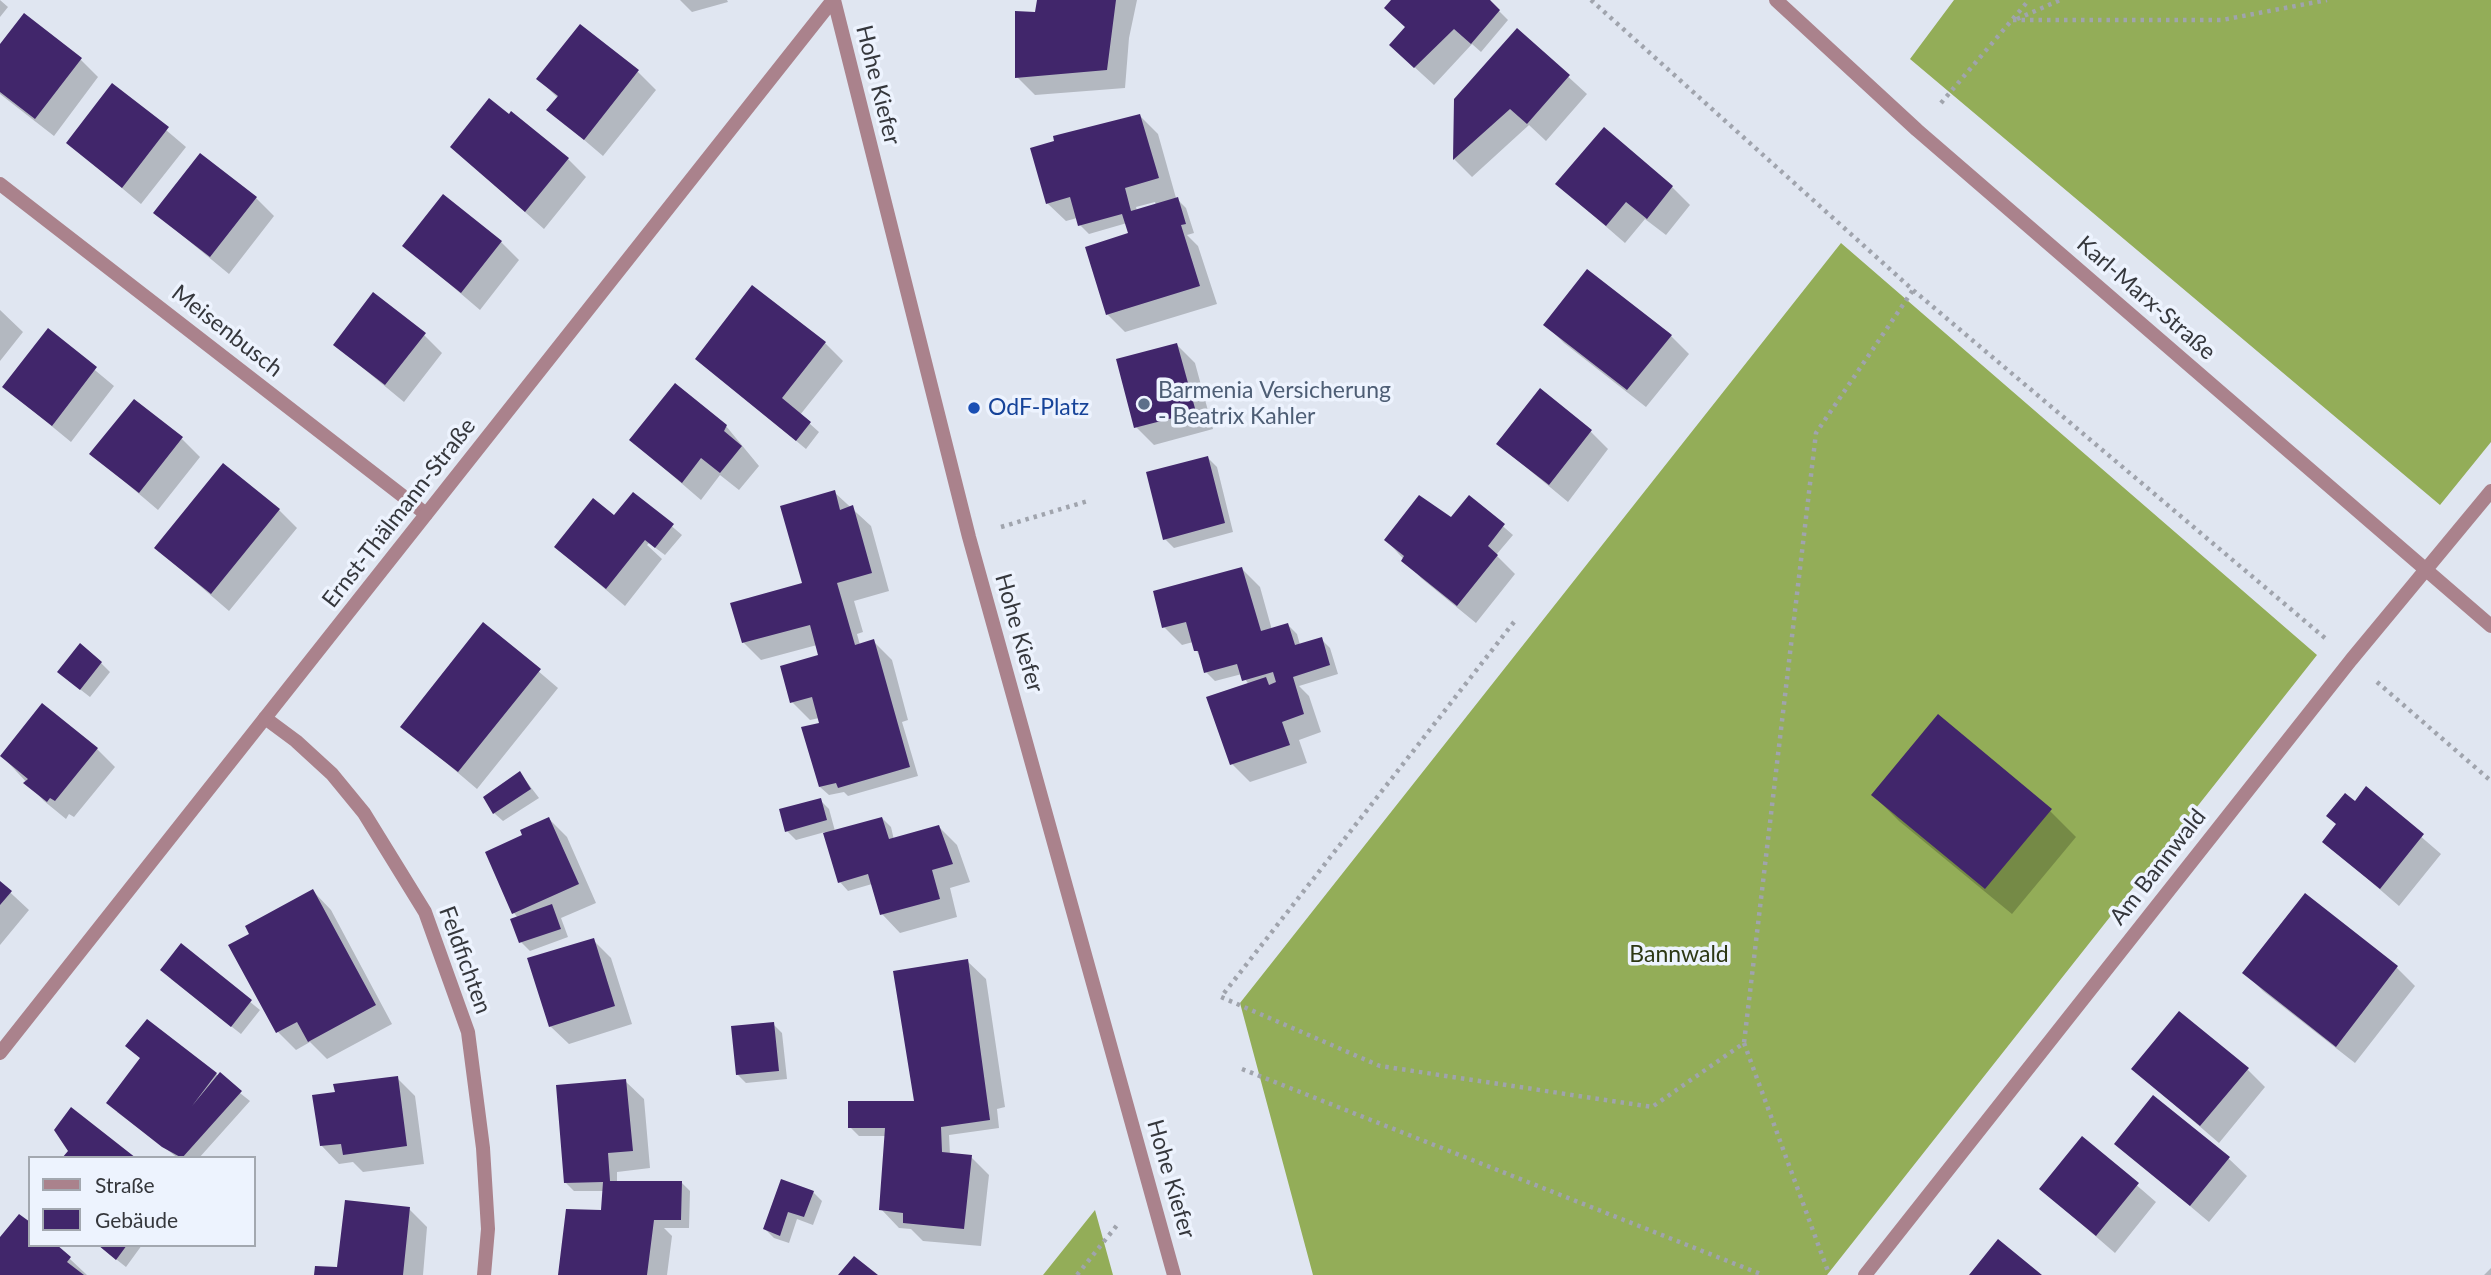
<!DOCTYPE html>
<meta charset="utf-8">
<style>
body{margin:0}
#map{position:relative;width:2491px;height:1275px;overflow:hidden;background:#e0e6f1;font-family:Lato,sans-serif}
canvas{display:block}
.legend{position:absolute;left:28px;top:1156px;width:228px;height:91px;box-sizing:border-box;background:#edf3fe;border:2px solid #a3a8b0;margin:0;padding:9px 12px;list-style:none;font-size:21px;color:#35373c}
.legend li{display:flex;align-items:center;gap:14px;height:35px}
.legend b{width:35px;border:2px solid #a3a8b0}
</style>
<div id="map">
<canvas width="2491" height="1275"></canvas>
<ul class="legend">
<li><b style="height:9px;background:#aa828c"></b>Straße</li>
<li><b style="height:19px;background:#41266b"></b>Gebäude</li>
</ul>
</div>
<script>
const context = document.querySelector('canvas').getContext('2d');
context.lineJoin = 'round';
function paint(path, color) { context.fillStyle = color; context.fill(path, 'evenodd'); }
const shape = rows => new Path2D(rows.map(r => 'M' + r).join(''));
function stroke(path, color, width, dash) { context.strokeStyle = color; context.lineWidth = width; context.lineCap = dash ? 'butt' : 'round'; context.setLineDash(dash || []); context.stroke(path); }
function write(font, color, halo, rows, align = 'center') {
  context.font = font + ' Lato,sans-serif'; context.lineWidth = 7; context.setLineDash([]); context.textBaseline = 'middle'; context.strokeStyle = halo; context.fillStyle = color; for (const [text, x, y, turn = 0] of rows) {
    context.save(); context.translate(x, y); context.rotate((+turn || 0) * Math.PI / 180); context.textAlign = isNaN(turn) ? turn : align; if (halo) context.strokeText(text, 0, 0); context.fillText(text, 0, 0); context.restore();
  }
}
paint(shape([
 [1954,0,2491,0,2491,442,2440,505,1910,59],
 [1841,243,2317,655,1827,1275,1313,1275,1240,1003],
 [1095,1210,1113,1275,1043,1275]
]), '#93ad58');
paint(shape([
 [0,0,8,7,0,17],
 [680,0,727,0,728,2,692,12],
 [1039,0,1137,0,1129,38,1125,88,1035,95,1017,77],
 [1393,0,1488,0,1508,20,1481,52,1472,44,1434,85,1410,63,1406,28],
 [1518,31,1587,94,1546,141,1529,125,1472,177,1454,159,1456,100],
 [0,46,80,59,98,77,54,136,0,94],
 [638,72,656,90,603,156,549,110,558,98,538,79],
 [113,85,186,147,141,204,68,143],
 [1140,116,1158,134,1176,198,1186,208,1194,233,1187,235,1198,246,1217,304,1125,332,1107,314,1132,234,1127,223,1089,234,1080,225,1077,218,1066,221,1047,203],
 [1155,202,1156,205,1137,211,1136,207],
 [452,147,568,159,586,177,544,229],
 [1557,184,1672,187,1690,205,1666,235,1645,219,1625,243],
 [256,198,274,216,229,274,155,213],
 [501,242,519,260,480,310,405,246],
 [0,310,23,332,0,361],
 [1546,325,1671,336,1689,354,1646,407,1564,343],
 [48,331,114,386,71,442,4,387],
 [424,335,442,353,404,402,335,345],
 [825,343,843,361,800,415,819,432,806,449,697,359],
 [1177,345,1195,363,1213,429,1154,445,1136,427],
 [726,426,759,466,739,490,720,475,701,500,631,440],
 [1590,431,1608,449,1568,502,1498,444],
 [182,439,200,457,158,510,92,454],
 [1208,458,1217,467,1233,532,1174,548,1165,539],
 [834,492,871,526,889,591,854,601,863,632,857,634,860,645,873,641,892,660,908,720,902,722,918,776,848,796,844,792,829,795,820,787,819,718,810,720,792,702,822,656,817,645,761,660,743,642,804,584],
 [634,494,682,535,665,555,649,543,647,545,662,559,625,606,556,547,614,518],
 [1469,497,1513,535,1496,555,1515,574,1476,623,1421,578,1386,540,1468,534],
 [279,510,297,528,229,611,156,548],
 [1242,569,1260,587,1272,630,1288,625,1297,634,1300,645,1321,639,1330,648,1338,674,1299,686,1309,696,1321,732,1299,740,1307,763,1250,782,1232,764,1249,685,1242,674,1215,681,1206,672,1193,642,1182,645,1164,627],
 [483,624,558,688,477,789,403,726],
 [101,663,110,672,90,697,68,680],
 [97,749,115,767,74,817,69,814,66,819,44,801,2,756],
 [520,773,539,798,503,821,494,813],
 [2366,789,2441,854,2399,906,2324,841],
 [1873,795,2050,811,2076,837,2012,914,1899,821],
 [820,800,829,809,835,831,882,818,891,827,894,840,939,827,957,845,970,882,950,888,957,917,900,933,882,914,872,884,848,891,840,882,825,832,796,840,787,831],
 [549,819,567,837,596,903,561,918,568,937,530,951,521,942,512,920,518,918,514,913],
 [0,883,29,910,0,945],
 [313,891,331,910,392,1024,327,1059,310,1042,296,1050,278,1032,251,935],
 [2305,895,2397,968,2415,986,2355,1063,2263,991,2245,973],
 [593,940,611,958,632,1024,569,1044,550,1026],
 [181,946,260,1010,241,1034,171,979],
 [967,961,986,979,1005,1107,997,1109,999,1128,949,1135,950,1155,971,1157,989,1175,981,1246,923,1241,911,1229,899,1228,881,1209,886,1136,859,1136,850,1127,916,1102],
 [773,1024,782,1033,787,1079,746,1083,737,1074],
 [128,1046,216,1074,250,1101,199,1158,178,1158,117,1112,142,1060],
 [2133,1069,2247,1069,2265,1087,2219,1143],
 [397,1078,415,1096,424,1164,363,1172,353,1162,339,1164,321,1145,337,1093],
 [625,1081,644,1099,650,1168,617,1172,617,1182,681,1182,690,1191,689,1228,664,1228,672,1236,667,1275,560,1275,603,1211,604,1191,574,1191,565,1182],
 [2083,1139,2156,1202,2115,1253,2041,1189],
 [2116,1144,2228,1158,2247,1176,2209,1222],
 [813,1192,822,1201,813,1225,797,1219,789,1243,774,1238,765,1229],
 [409,1209,427,1227,423,1275,316,1275,339,1271],
 [0,1240,30,1245,55,1245,87,1275,0,1275],
 [98,1245,142,1245,126,1267],
 [2491,1268,2491,1275,2484,1275]
]), '#0003');
paint(shape([
 [1037,0,1116,0,1107,70,1015,78,1015,11,1035,12],
 [1391,0,1490,0,1500,10,1471,44,1454,29,1414,68,1389,45,1405,27,1384,8],
 [24,13,82,58,35,119,0,92,0,44],
 [580,24,639,70,584,140,546,110,558,96,536,79],
 [1517,28,1570,75,1527,124,1510,109,1453,160,1454,99],
 [112,83,169,127,122,188,66,143],
 [489,98,509,114,511,111,569,158,525,212,450,147],
 [1140,114,1159,178,1125,188,1131,211,1178,197,1186,224,1181,225,1200,286,1106,315,1085,247,1128,233,1122,214,1078,226,1070,197,1046,204,1030,148,1054,141,1053,136],
 [1604,127,1673,186,1647,219,1626,202,1606,226,1555,184],
 [200,153,257,197,210,257,153,213],
 [443,194,502,241,461,293,402,246],
 [1587,269,1672,335,1627,390,1543,325],
 [752,285,826,342,782,398,811,422,796,441,695,359],
 [373,292,426,333,385,385,333,345],
 [48,328,97,367,52,426,2,387],
 [1177,343,1196,412,1134,428,1116,359],
 [675,383,727,425,724,431,742,446,720,473,701,458,682,483,629,440],
 [1540,388,1592,430,1549,485,1496,444],
 [134,399,183,437,139,493,89,454],
 [1208,456,1225,523,1163,540,1146,472],
 [223,463,280,509,211,594,154,548],
 [835,490,840,510,853,505,872,573,837,583,855,645,874,639,910,767,838,788,836,783,819,787,801,727,819,723,812,697,790,703,780,666,818,655,810,625,742,643,730,603,802,583,780,506],
 [633,492,674,524,655,548,645,540,606,589,554,547,593,498,614,515],
 [1419,495,1451,517,1469,495,1505,524,1488,546,1498,555,1457,606,1401,561,1404,556,1384,540],
 [1242,567,1261,631,1288,623,1295,645,1322,637,1330,665,1293,677,1304,714,1282,722,1290,745,1230,765,1206,697,1266,677,1269,685,1276,682,1273,672,1242,681,1237,664,1204,673,1198,651,1194,651,1186,622,1162,628,1153,591],
 [483,622,541,669,458,772,400,727],
 [80,643,102,662,80,690,57,672],
 [42,703,98,748,55,801,50,798,47,802,23,783,28,779,0,756],
 [1938,714,2052,809,1985,889,1871,795],
 [520,771,531,789,493,814,483,797],
 [2366,786,2424,834,2380,889,2322,842,2336,824,2326,816,2345,793,2355,801],
 [821,798,827,820,785,832,779,809],
 [549,817,579,884,512,914,485,852,522,835,520,830],
 [882,817,889,839,939,825,953,864,932,870,940,899,880,915,868,874,838,883,823,833],
 [0,881,12,891,0,905],
 [313,889,376,1005,308,1042,297,1022,276,1033,228,945,249,934,245,926],
 [2305,893,2398,966,2336,1047,2242,973],
 [552,904,561,929,519,943,510,919],
 [594,938,615,1006,549,1027,527,958],
 [181,943,252,1000,231,1027,160,970],
 [968,959,990,1120,941,1127,942,1152,972,1155,964,1229,903,1223,903,1213,879,1210,885,1128,848,1128,848,1101,914,1101,893,971],
 [2179,1011,2249,1068,2200,1126,2131,1069],
 [147,1019,217,1073,192,1106,220,1072,242,1091,182,1158,162,1147,106,1103,140,1058,125,1046],
 [774,1022,779,1071,736,1075,731,1026],
 [398,1076,407,1146,343,1155,341,1144,320,1146,312,1095,335,1092,333,1084],
 [626,1079,633,1151,608,1153,610,1181,682,1181,681,1220,654,1220,647,1275,558,1275,566,1209,601,1210,603,1182,564,1183,556,1085],
 [2153,1095,2230,1157,2190,1206,2114,1144],
 [71,1107,136,1158,62,1158,68,1151,54,1130],
 [2082,1136,2139,1183,2096,1236,2039,1189],
 [781,1179,814,1191,804,1217,788,1212,780,1236,763,1229],
 [345,1200,410,1207,403,1275,314,1275,315,1266,337,1267],
 [19,1214,30,1222,30,1245,57,1245,71,1257,67,1262,84,1275,0,1275,0,1237],
 [1998,1239,2042,1275,1969,1275],
 [98,1245,127,1245,116,1260],
 [854,1256,878,1275,838,1275]
]), '#41266b');
stroke(shape([
 [1591,0,1913,290,2325,638],
 [2017,19,2060,0],
 [2013,20,2222,20,2327,0],
 [1941,103,2029,0],
 [1001,527,1088,501],
 [1514,622,1221,997,1380,1066,1652,1107,1744,1043,1816,433,1913,290],
 [2377,682,2491,781],
 [1744,1043,1829,1274],
 [1242,1069,1763,1275],
 [1077,1275,1118,1224]
]), '#a0a4ad', 4.5, [3.5, 5]);
stroke(shape([
 [1776,0,1917,130,2491,626],
 [0,184,426,514],
 [265,718,296,741,332,774,364,813,425,912,468,1032,483,1148,488,1229,484,1275],
 [1865,1275,2351,660,2491,491]
]), '#aa828c', 14);
stroke(shape([
 [834,0,969,537,1174,1275],
 [0,1053,833,0]
]), '#aa828c', 14);
for (const [x, y, r, color] of [
 [1144,404,7,"#5c6f8a"],
 [974,408,7,"#1a4fb4"]
]) { const dot = new Path2D(); dot.arc(x, y, r, 0, 2 * Math.PI); context.fillStyle = color; context.fill(dot); stroke(dot, '#edf3fe', 2.5); }
write('23px', '#35373c', '#edf3fe', [
 ["Hohe Kiefer",878,85,76],
 ["Karl-Marx-Straße",2146,298,41],
 ["Meisenbusch",227,331,38],
 ["Ernst-Thälmann-Straße",399,513,-52],
 ["Hohe Kiefer",1019,633,74],
 ["Am Bannwald",2158,867,-52],
 ["Feldfichten",465,960,70],
 ["Hohe Kiefer",1171,1179,74]
]);
write('23px', '#4e5e75', '#edf3fe', [
 ["Barmenia Versicherung",1158,391],
 ["- Beatrix Kahler",1158,417]
], 'left');
write('23px', '#164399', '#edf3fe', [
 ["OdF-Platz",988,408]
], 'left');
write('23px', '#2d3814', '#edf3fe', [
 ["Bannwald",1679,955]
]);
</script>
